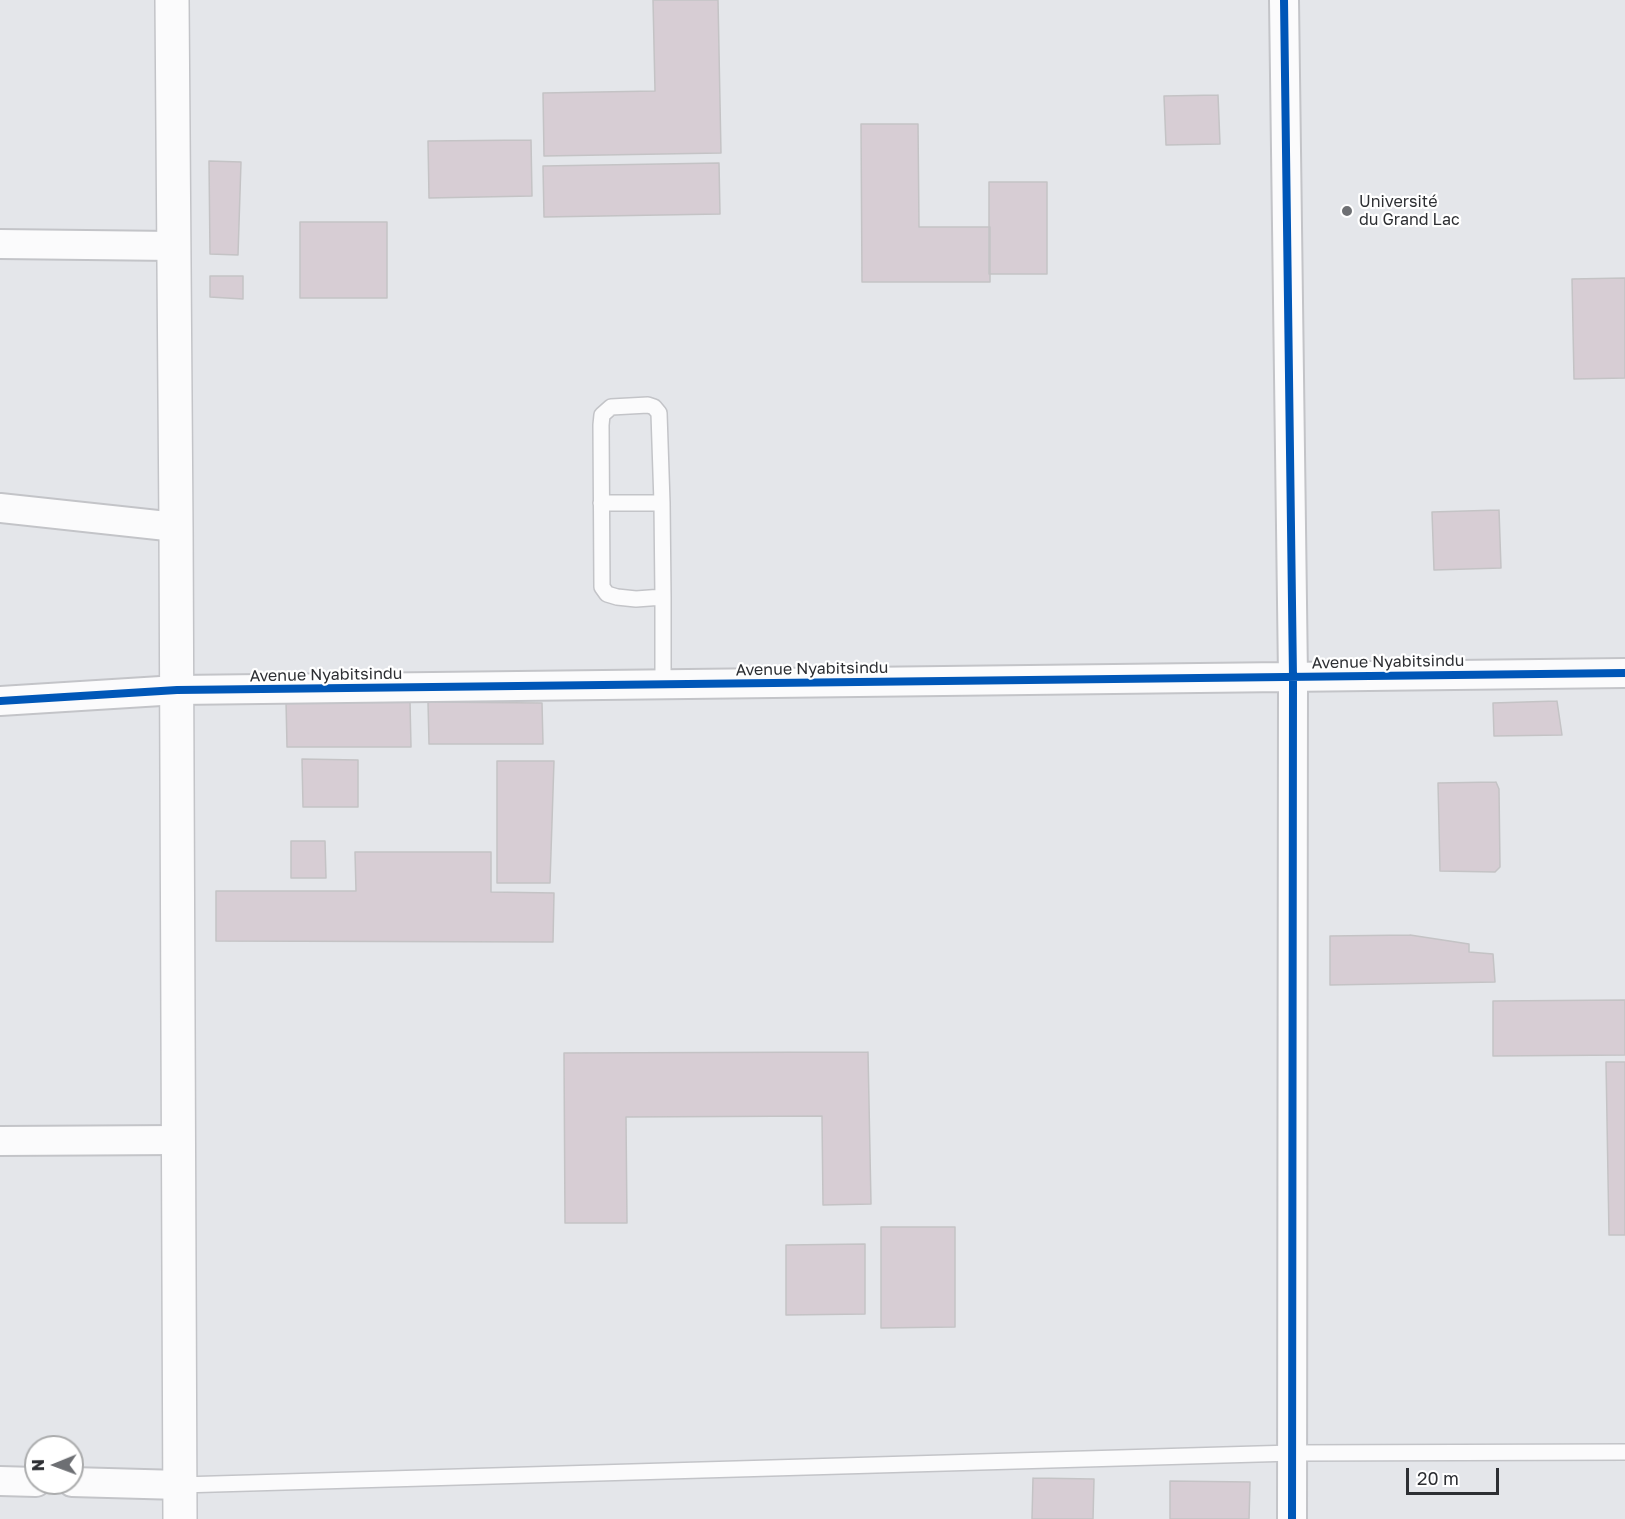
<!DOCTYPE html>
<meta charset="utf-8">
<style>
body{margin:0}
#map{position:relative;width:1625px;height:1519px;overflow:hidden;background:#e4e6ea;font-family:"Golos Text",sans-serif}
canvas{display:block}
.north{position:absolute;left:24px;top:1435px;width:60px;height:60px;box-sizing:border-box;background:#fff;border:2px solid #abacad;border-radius:50%;rotate:269deg;font-size:16px;font-weight:700;line-height:24px;text-align:center;color:#2d2f33}
.north::after{content:'';display:block;margin:auto;width:21px;height:27px;background:#6d6f73;clip-path:polygon(50% 0,100% 100%,50% 72%,0 100%)}
.scale{position:absolute;left:1406px;top:1468px;width:93px;height:27px;box-sizing:border-box;border:3px solid #2d2f33;border-top:0;padding-left:8px;font-size:18px;line-height:21px;white-space:nowrap;color:#2d2f33;-webkit-text-stroke:4px #fff;paint-order:stroke}
</style>
<div id="map">
<canvas width="1625" height="1519"></canvas>
<div class="north">N</div>
<div class="scale">20 m</div>
</div>
<script>
const ctx = document.querySelector('canvas').getContext('2d');
ctx.lineJoin = 'round';
function paint(path, color) { ctx.fillStyle = color; ctx.fill(path, 'evenodd'); }
const toPath = rows => new Path2D(rows.map(r => 'M' + r).join(''));
function strokePath(path, color, width, dash) { ctx.strokeStyle = color; ctx.lineWidth = width; ctx.lineCap = dash ? 'butt' : 'round'; ctx.setLineDash(dash || []); ctx.stroke(path); }
function label(font, color, halo, rows, align = 'center') {
  ctx.font = font + ' "Golos Text",sans-serif'; ctx.lineWidth = 4.5; ctx.setLineDash([]); ctx.textBaseline = 'middle'; ctx.strokeStyle = halo; ctx.fillStyle = color; for (const [text, x, y, turn = 0] of rows) {
    ctx.save(); ctx.translate(x, y); ctx.rotate((+turn || 0) * Math.PI / 180); ctx.textAlign = isNaN(turn) ? turn : align; if (halo) ctx.strokeText(text, 0, 0); ctx.fillText(text, 0, 0); ctx.restore();
  }
}
const building = toPath([
 [653,0,718,0,721,153,544,156,543,93,655,91,653,0],
 [1218,95,1220,144,1166,145,1164,96,1218,95],
 [861,124,918,124,919,227,990,227,990,282,862,282,861,124],
 [531,140,532,196,429,198,428,141,531,140],
 [209,161,241,162,238,255,210,254,209,161],
 [719,163,720,214,544,217,543,166,719,163],
 [989,182,1047,182,1047,274,989,274,989,182],
 [300,222,387,222,387,298,300,298,300,222],
 [210,276,243,276,243,299,210,297,210,276],
 [1625,278,1625,378,1574,379,1572,279,1625,278],
 [1499,510,1501,568,1434,570,1432,512,1499,510],
 [286,701,410,702,411,747,287,747,286,701],
 [1557,701,1562,735,1494,736,1493,703,1557,701],
 [428,702,542,703,543,744,429,744,428,702],
 [302,759,358,760,358,807,303,807,302,759],
 [497,761,554,761,550,883,497,883,497,761],
 [1496,782,1499,789,1500,867,1495,872,1440,871,1438,783,1496,782],
 [291,841,325,841,326,878,291,878,291,841],
 [355,852,491,852,491,892,554,893,553,942,216,941,216,891,356,891,355,852],
 [1410,935,1469,944,1469,952,1493,954,1495,982,1330,985,1330,936,1410,935],
 [1625,1000,1625,1055,1493,1056,1493,1001,1625,1000],
 [868,1052,871,1204,823,1205,822,1116,626,1117,627,1223,565,1223,564,1053,868,1052],
 [1606,1062,1625,1062,1625,1235,1609,1235,1606,1062],
 [881,1227,955,1227,955,1327,881,1328,881,1227],
 [865,1244,865,1314,786,1315,786,1245,865,1244],
 [1033,1478,1094,1479,1093,1519,1032,1519,1033,1478],
 [1170,1481,1250,1482,1249,1519,1170,1519,1170,1481]
]);
const service = toPath([
 [601,503,662,503],
 [663,684,663,597,662,503,659,413,654,407,648,405,611,407,602,415,601,425,602,587,607,594,617,597,636,599,663,597],
 [180,1485,1293,1453,1625,1452]
]);
const minor = toPath([
 [1284,0,1293,677,1292,1519],
 [0,244,173,246],
 [0,508,176,527],
 [0,701,177,690,1625,673],
 [0,1141,178,1140],
 [0,1481,36,1482],
 [72,1482,180,1485]
]);
const tertiary = toPath([
 [172,0,176,527,180,1519]
]);
const cycleway = toPath([
 [1284,0,1293,677,1292,1519],
 [0,701,177,690,1625,673]
]);
const markers = [
 [1347,211,6,"#6d6f73"]
];
const poiNames = [
 ["Université",1359,202],
 ["du Grand Lac",1359,220]
];
const streetNames = [
 ["Avenue Nyabitsindu",1388,662,-1],
 ["Avenue Nyabitsindu",812,669,-1],
 ["Avenue Nyabitsindu",326,675,-1]
];
paint(building, '#d7cdd4');
strokePath(building, '#c4c3c5', 1.5);
strokePath(service, '#c3c4c8', 18);
strokePath(minor, '#c3c4c8', 32);
strokePath(tertiary, '#c3c4c8', 36);
strokePath(service, '#fbfbfc', 15);
strokePath(minor, '#fbfbfc', 28);
strokePath(tertiary, '#fbfbfc', 33);
strokePath(cycleway, '#0057b8', 8);
for (const [x, y, r, color] of markers) { const dot = new Path2D(); dot.arc(x, y, r, 0, 2 * Math.PI); ctx.fillStyle = color; ctx.fill(dot); strokePath(dot, '#fff', 2); }
label('16px', '#2d2f33', '#fff', poiNames, 'left');
label('16px', '#2d2f33', '#fff', streetNames);
</script>
